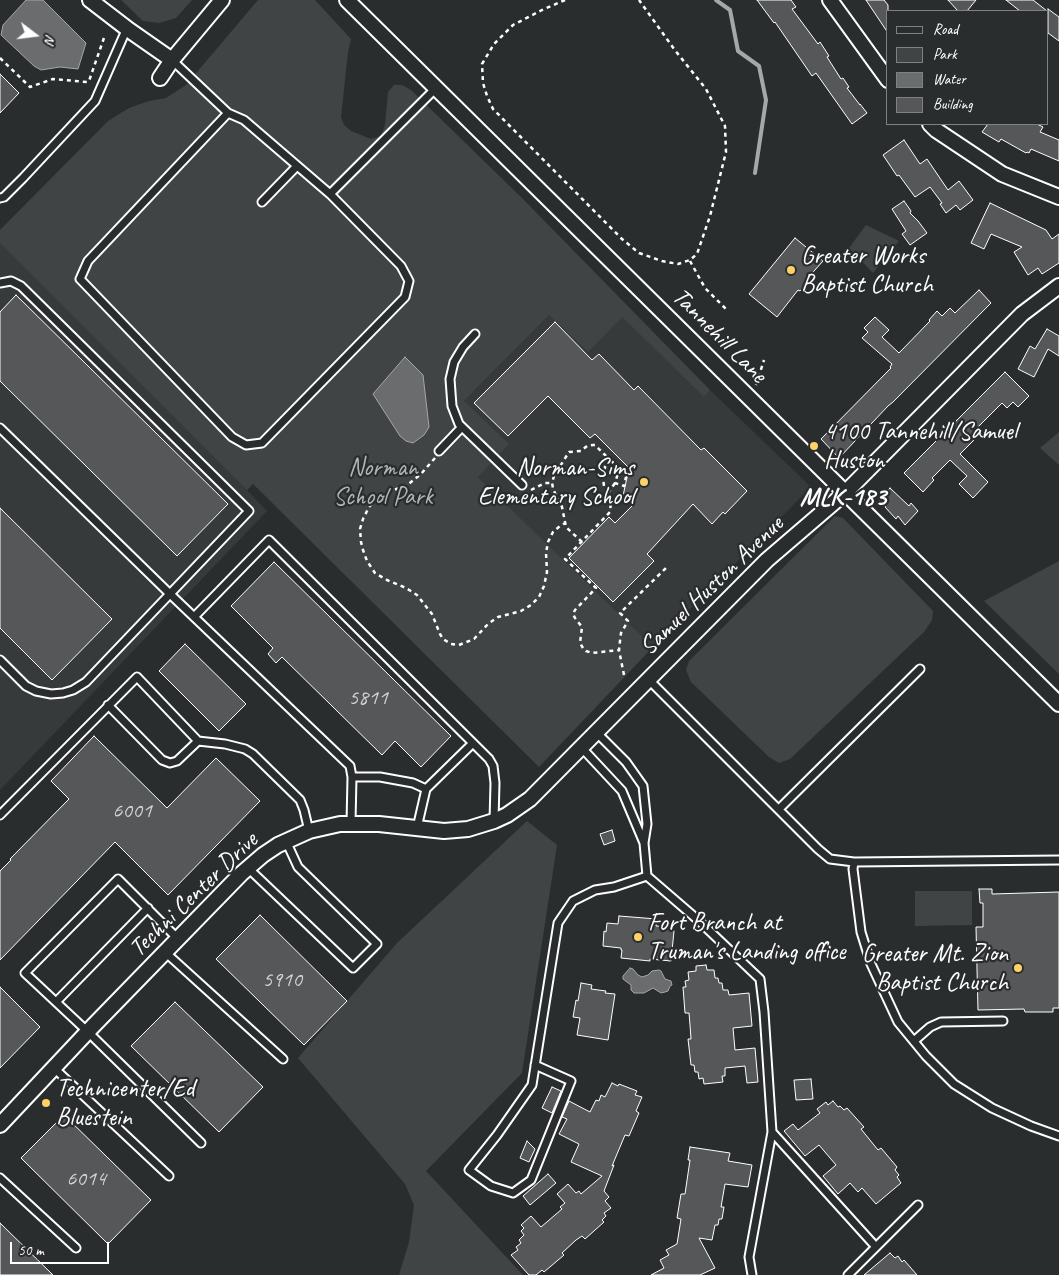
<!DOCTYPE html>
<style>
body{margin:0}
#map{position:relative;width:1059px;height:1275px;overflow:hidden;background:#2a2d2e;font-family:Caveat,sans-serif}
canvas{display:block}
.legend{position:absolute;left:886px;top:10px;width:162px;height:115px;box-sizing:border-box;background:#2a2d2e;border:1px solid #7f8182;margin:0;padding:6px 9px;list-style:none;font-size:15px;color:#fff}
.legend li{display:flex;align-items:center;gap:10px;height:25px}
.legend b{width:25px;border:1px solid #7f8182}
.north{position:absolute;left:10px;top:10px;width:50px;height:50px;-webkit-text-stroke:4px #2a2d2e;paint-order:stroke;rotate:105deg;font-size:14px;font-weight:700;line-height:20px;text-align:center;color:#fff}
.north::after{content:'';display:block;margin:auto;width:18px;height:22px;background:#fff;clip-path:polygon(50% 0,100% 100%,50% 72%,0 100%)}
.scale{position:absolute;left:10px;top:1242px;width:99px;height:22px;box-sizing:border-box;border:2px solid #fff;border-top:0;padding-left:6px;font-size:15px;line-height:18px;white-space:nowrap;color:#fff;-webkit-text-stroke:4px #2a2d2e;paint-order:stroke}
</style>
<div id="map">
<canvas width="1059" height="1275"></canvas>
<ul class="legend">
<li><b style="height:6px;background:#2a2d2e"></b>Road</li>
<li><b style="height:14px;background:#414445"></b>Park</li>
<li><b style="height:14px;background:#6a6c6d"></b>Water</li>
<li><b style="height:14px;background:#555758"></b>Building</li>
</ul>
<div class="north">N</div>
<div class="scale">50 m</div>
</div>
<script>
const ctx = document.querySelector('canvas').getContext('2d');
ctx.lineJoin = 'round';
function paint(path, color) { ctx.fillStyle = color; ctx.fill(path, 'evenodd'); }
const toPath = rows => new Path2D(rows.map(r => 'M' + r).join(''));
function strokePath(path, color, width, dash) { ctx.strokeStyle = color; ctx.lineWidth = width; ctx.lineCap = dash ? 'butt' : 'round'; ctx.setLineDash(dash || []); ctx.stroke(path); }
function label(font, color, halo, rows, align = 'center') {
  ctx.font = font + ' Caveat,sans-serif'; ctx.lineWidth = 4.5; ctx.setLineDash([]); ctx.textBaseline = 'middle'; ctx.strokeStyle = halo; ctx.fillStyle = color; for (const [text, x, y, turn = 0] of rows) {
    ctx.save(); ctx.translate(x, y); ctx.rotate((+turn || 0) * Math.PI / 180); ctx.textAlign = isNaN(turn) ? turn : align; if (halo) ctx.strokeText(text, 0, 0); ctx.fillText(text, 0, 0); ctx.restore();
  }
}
const built = toPath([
 [0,243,247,490,267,511,0,790],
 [549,315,622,317,703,396,710,390,811,487,653,647,478,477,464,401]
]);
const green = toPath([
 [121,0,192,0,176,18,159,23,143,21],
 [258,0,315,0,351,39,348,52,341,117,344,125,351,131,371,139,381,136,385,125,388,92,394,85,402,85,411,90,523,199,710,390,704,397,622,317,588,352,549,315,464,401,509,444,478,477,653,647,539,767,253,484,247,490,0,243,0,230,108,121,129,108,149,101,166,98,186,85],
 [866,225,899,241,873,273,849,248],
 [1059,432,1059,465,1040,448],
 [835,516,843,518,933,611,932,620,924,632,790,759,779,763,769,757,691,682,686,670,689,661],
 [1059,561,1059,674,984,601],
 [527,821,557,845,522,1073,426,1171,523,1275,399,1275,409,1242,414,1205,405,1184,298,1058,397,943],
 [915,891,972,891,972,925,915,926]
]);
const water = toPath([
 [26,0,43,0,86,43,78,69,60,67,41,70,34,66,1,35,3,25,26,0],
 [405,357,423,375,429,427,424,435,413,443,406,441,400,436,373,394,405,357],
 [630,968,633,969,638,975,642,977,648,975,652,971,659,970,661,971,665,979,671,981,672,985,670,986,668,991,665,992,661,993,653,988,644,993,634,993,631,990,631,985,623,979,623,976,630,968]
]);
const stream = toPath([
 [716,0,730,10,738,51,759,66,766,100,755,173]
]);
const building = toPath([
 [757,0,791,0,796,7,792,9,818,44,820,42,829,56,827,57,841,79,843,78,849,87,847,88,860,105,860,104,867,113,852,124,816,73,812,76,775,22,774,23,757,0],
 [866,0,884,0,888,5,888,33,866,0],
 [948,0,976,0,967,11,958,11,948,0],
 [1006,0,1033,0,1047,11,1020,11,1006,0],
 [1048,9,1059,17,1059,41,1048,33,1048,9],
 [0,74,19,93,0,113,0,74],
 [988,124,1037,124,1043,127,1040,132,1059,140,1059,161,1031,149,1029,153,1027,152,1026,153,1001,139,999,142,982,132,988,124],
 [904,140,920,164,927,159,948,190,959,181,973,200,960,210,956,205,946,213,940,204,942,203,930,187,915,197,899,175,897,176,883,155,904,140],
 [904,201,911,211,910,213,918,221,927,233,910,245,902,234,906,231,892,209,904,201],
 [990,203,1046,230,1052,239,1059,234,1059,263,1042,274,1038,268,1028,275,1014,252,1022,247,991,234,984,249,971,243,990,203],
 [795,238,823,261,806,280,808,282,800,291,798,290,777,317,749,294,795,238],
 [979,290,991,303,893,402,888,406,839,458,821,439,891,368,890,367,892,364,862,338,868,332,864,328,875,317,889,330,882,337,899,353,930,321,929,320,937,311,942,316,950,308,955,313,979,290],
 [16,295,228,504,177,556,0,381,0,312,16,295],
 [555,322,592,360,599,354,634,390,638,386,701,450,704,448,747,491,725,514,723,512,712,524,693,504,647,554,654,561,613,602,569,558,609,517,615,523,633,505,623,496,629,468,595,434,590,438,548,396,508,436,474,403,555,322],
 [1047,329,1059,336,1059,356,1048,349,1034,377,1018,369,1030,346,1035,349,1047,329],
 [1005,372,1029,396,1018,407,1013,402,1007,408,1002,403,972,433,977,437,960,454,988,482,973,498,959,484,967,476,950,460,932,478,934,480,923,492,904,473,1005,372],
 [890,488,909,506,911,503,918,511,905,525,898,516,896,519,885,507,886,506,879,500,890,488],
 [0,508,112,619,52,680,0,628,0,508],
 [274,562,451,736,421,767,395,741,382,755,282,657,276,663,268,654,273,648,231,606,274,562],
 [185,644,246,704,219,731,159,671,185,644],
 [94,736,167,808,216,758,260,801,168,895,115,842,0,960,0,871,11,860,10,859,69,799,51,781,94,736],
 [612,830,615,841,604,845,600,834,612,830],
 [979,889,992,889,992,894,1059,892,1059,1008,1053,1008,1053,1012,1025,1012,1024,1009,978,1010,976,927,983,927,983,903,980,903,979,889],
 [260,915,347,1001,304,1045,216,959,260,915],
 [619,916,657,919,656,926,671,927,674,931,671,961,650,959,650,961,621,958,622,950,621,950,621,948,603,946,604,931,606,932,607,923,618,924,619,916],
 [706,965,707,970,714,970,715,978,718,978,719,983,722,983,723,990,728,990,729,995,749,993,752,1026,733,1028,735,1050,755,1048,758,1082,747,1083,745,1066,725,1068,725,1076,722,1076,723,1082,704,1084,703,1078,699,1079,698,1072,695,1072,694,1065,691,1065,688,1039,691,1039,690,1025,689,1013,685,1013,683,987,686,987,685,981,689,980,688,972,696,971,696,966,706,965],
 [581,983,592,985,591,989,606,991,605,993,615,994,608,1040,577,1035,580,1018,573,1017,576,1000,578,1001,581,983],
 [0,987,40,1027,0,1068,0,987],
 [175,1002,263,1087,219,1132,131,1046,175,1002],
 [811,1079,813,1099,796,1100,794,1080,811,1079],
 [612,1083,618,1086,619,1084,637,1091,635,1095,642,1097,636,1111,639,1113,629,1136,625,1135,612,1166,614,1165,604,1191,609,1197,605,1201,611,1208,604,1213,606,1216,602,1220,604,1222,585,1239,582,1236,576,1240,562,1253,564,1255,544,1272,542,1270,536,1275,529,1275,511,1255,518,1250,516,1247,521,1243,519,1240,524,1235,521,1231,524,1228,521,1225,531,1216,541,1227,562,1209,560,1207,565,1203,557,1194,568,1184,576,1193,579,1191,581,1194,602,1176,571,1162,579,1144,559,1134,567,1119,562,1117,569,1101,590,1112,596,1100,599,1101,601,1095,605,1097,612,1083],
 [552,1087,561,1091,552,1113,542,1108,552,1087],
 [833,1101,838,1107,840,1106,844,1110,847,1108,864,1127,861,1129,878,1150,881,1148,897,1167,895,1170,899,1175,897,1177,901,1183,876,1204,862,1188,858,1192,850,1183,838,1194,823,1176,836,1165,819,1145,805,1156,784,1131,793,1124,798,1130,820,1113,817,1109,826,1102,828,1105,833,1101],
 [64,1115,151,1200,108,1244,21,1158,64,1115],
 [527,1141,535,1149,529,1162,520,1158,527,1141],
 [690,1147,730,1153,728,1161,752,1165,748,1187,725,1184,721,1207,724,1207,722,1219,719,1219,718,1225,715,1225,712,1240,699,1238,715,1268,700,1275,651,1275,664,1268,660,1260,669,1255,666,1250,677,1244,681,1219,677,1218,681,1194,685,1194,690,1160,688,1160,690,1147],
 [548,1174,556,1183,530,1205,523,1196,548,1174],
 [0,1223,53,1275,0,1275,0,1223],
 [890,1253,895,1258,898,1256,902,1262,904,1260,917,1275,864,1275,890,1253]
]);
const path = toPath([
 [565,0,542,10,513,25,494,44,482,64,483,83,487,96,493,109,622,239,639,253,662,261,678,264,690,260,697,254,710,216,726,152,725,126,706,89,674,49,639,0],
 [0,58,30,87,53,79,87,82,89,81,105,35],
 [690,261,705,288,728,311],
 [756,385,764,360],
 [435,458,421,474,406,486,387,492,377,498,369,507,363,519,360,529,361,542,363,550,367,561,375,573,387,580,406,588,417,595,432,614,440,634,443,639,451,644,459,645,474,639,488,624,498,617,521,611,531,605,539,597,544,586,547,572,546,553,548,542,553,532,560,526,565,523],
 [609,459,605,467,603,478,604,486,611,501,610,512,565,559,596,588,575,610,573,614,575,618,582,627,580,643,583,648,586,651,592,653,619,650],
 [531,490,545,483,552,483],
 [608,493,615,483],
 [582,542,566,527,562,507,560,502,556,496,553,488,552,483,554,476,569,452,581,451,587,446,593,445,595,445,609,459,619,470,626,477,624,486,615,483,619,470],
 [624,675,619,650,620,641,621,633,628,621,620,613,667,567]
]);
const lane = toPath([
 [172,60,228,113,244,120,330,194,401,266,409,281,405,297,262,443,246,445,232,437,80,279,88,261,228,113],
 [330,194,436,88],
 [0,198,4,197,23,178,95,101,127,28],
 [262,202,297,166],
 [0,283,11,281,21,286,249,511,86,682,73,690,63,693,51,694,36,691,26,686,0,660],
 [475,334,463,347,454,362,450,379,452,406,459,424,522,485],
 [0,428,170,594,350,766,352,777,351,823],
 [439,451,462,427],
 [194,617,269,540,489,759,493,766,495,783,494,821],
 [648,679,818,849,830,859,854,862],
 [108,705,162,760,170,763,177,761,198,741],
 [596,732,626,762,643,786,647,824,644,843,647,876],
 [581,747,622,791,644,843],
 [352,777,380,777,413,783,426,789],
 [779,809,920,669],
 [0,815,137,677,198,741,225,744,245,749,253,754,300,800,304,810,309,831],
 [417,828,426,789,473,743],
 [1059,860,854,862,853,869,861,932,871,964,898,1022,926,1056,954,1084,992,1108,1031,1126,1059,1136],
 [248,868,353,968,377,944,298,867,286,841],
 [178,939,118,879,25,973,88,1032,201,1143],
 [165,952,283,1059],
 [56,1002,148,908],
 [914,1041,930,1027,941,1022,1003,1021],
 [535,1065,571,1081,531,1180,513,1193,491,1186,469,1170,497,1135,532,1085,558,923,573,901,595,890,614,887,647,876,698,920,760,979,764,1012,772,1132,749,1257,752,1275],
 [54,1068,169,1176],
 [772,1132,876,1247],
 [0,1178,76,1248],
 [848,1275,918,1205]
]);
const street = toPath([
 [90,0,129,30,172,60],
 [347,0,1059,704],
 [830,0,888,80],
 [160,78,172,60,222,0],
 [930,124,936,130,1002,174,1059,197],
 [0,1125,94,1025,241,874,263,855,278,845,309,831,340,824,379,824,444,831,468,829,494,821,507,815,530,799,767,560,845,493,1022,314,1059,286]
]);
const markers = [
 [791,270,5,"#ffd166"],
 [814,446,5,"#ffd166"],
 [644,482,5,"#ffd166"],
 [638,937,5,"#ffd166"],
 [1018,968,5,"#ffd166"],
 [46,1103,5,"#ffd166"]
];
const numberNames = [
 ["5811",368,698],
 ["6001",132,811],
 ["5910",282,980],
 ["6014",86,1179]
];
const poiNames = [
 ["Greater Works",801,256],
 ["Baptist Church",801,285],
 ["4100 Tannehill/Samuel",824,432],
 ["Huston",824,461],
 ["Norman-Sims",634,468,"right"],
 ["Elementary School",634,497,"right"],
 ["Fort Branch at",648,923],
 ["Truman's Landing office",648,952],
 ["Greater Mt. Zion",1008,954,"right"],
 ["Baptist Church",1008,983,"right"],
 ["Technicenter/Ed",56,1089],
 ["Bluestein",56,1118]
];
const streetNames = [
 ["Tannehill Lane",719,336,45],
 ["Samuel Huston Avenue",712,586,-44],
 ["Techni Center Drive",194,895,-44]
];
const parkNames = [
 ["Norman",383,468],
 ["School Park",383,497]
];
const neighbourhoodNames = [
 ["MLK-183",843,498]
];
paint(built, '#373a3b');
paint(green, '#414445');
paint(water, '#6a6c6d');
strokePath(water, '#a6a7a7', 1);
strokePath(stream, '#a6a7a7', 4);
paint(building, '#555758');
strokePath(building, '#fff', 1);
strokePath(lane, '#fff', 11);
strokePath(street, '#fff', 18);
strokePath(path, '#fff', 2.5, [4, 4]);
strokePath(lane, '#2a2d2e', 7);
strokePath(street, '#2a2d2e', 14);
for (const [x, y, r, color] of markers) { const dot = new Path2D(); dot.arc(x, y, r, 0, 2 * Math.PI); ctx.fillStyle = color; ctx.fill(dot); strokePath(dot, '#2a2d2e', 2); }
label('22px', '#d4d5d5', null, numberNames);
label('25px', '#fff', '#2a2d2e', poiNames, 'left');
label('25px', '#fff', '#2a2d2e', streetNames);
label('25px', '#b3b4b5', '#2a2d2e', parkNames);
label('bold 26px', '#fff', '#2a2d2e', neighbourhoodNames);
</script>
